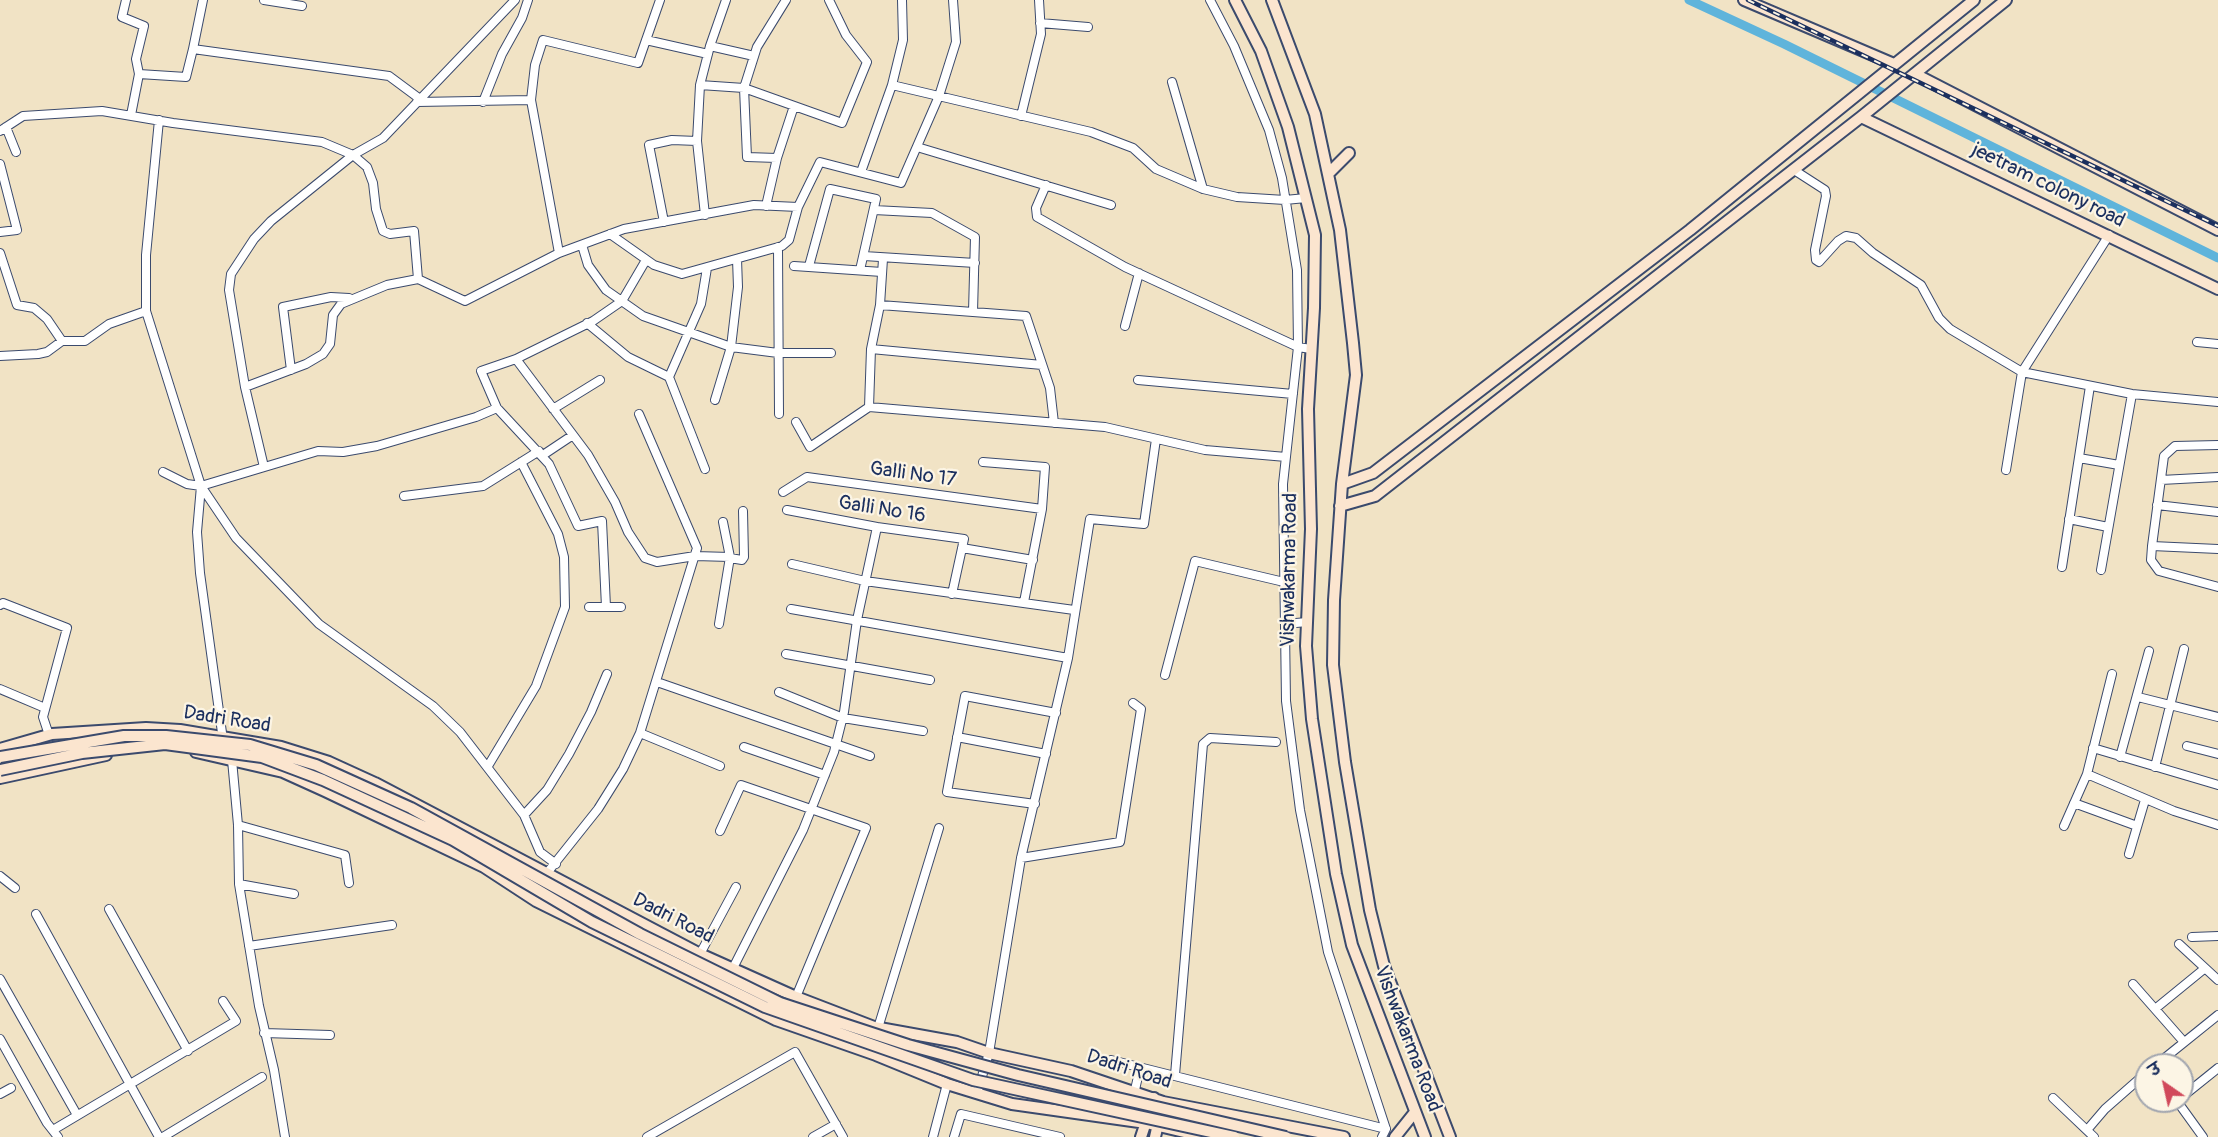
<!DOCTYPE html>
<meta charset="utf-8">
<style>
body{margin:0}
#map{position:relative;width:2218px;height:1137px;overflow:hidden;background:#f1e3c5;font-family:Pangolin,"Playpen Sans Deva",sans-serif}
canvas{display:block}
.north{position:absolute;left:2134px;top:1053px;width:60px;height:60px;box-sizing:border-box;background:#fcf5e5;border:2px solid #a2a6af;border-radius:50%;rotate:326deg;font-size:16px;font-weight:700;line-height:24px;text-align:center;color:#1b2f5e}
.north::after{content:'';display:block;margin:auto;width:21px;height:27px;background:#d1495b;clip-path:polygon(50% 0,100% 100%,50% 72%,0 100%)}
</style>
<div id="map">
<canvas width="2218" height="1137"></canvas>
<div class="north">उ</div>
</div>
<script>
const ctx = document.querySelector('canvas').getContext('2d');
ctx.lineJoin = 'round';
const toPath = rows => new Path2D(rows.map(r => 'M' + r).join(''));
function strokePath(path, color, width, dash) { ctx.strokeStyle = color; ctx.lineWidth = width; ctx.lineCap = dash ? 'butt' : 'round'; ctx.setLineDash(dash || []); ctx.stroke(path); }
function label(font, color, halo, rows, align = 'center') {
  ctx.font = font + ' Pangolin,sans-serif'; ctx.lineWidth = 4.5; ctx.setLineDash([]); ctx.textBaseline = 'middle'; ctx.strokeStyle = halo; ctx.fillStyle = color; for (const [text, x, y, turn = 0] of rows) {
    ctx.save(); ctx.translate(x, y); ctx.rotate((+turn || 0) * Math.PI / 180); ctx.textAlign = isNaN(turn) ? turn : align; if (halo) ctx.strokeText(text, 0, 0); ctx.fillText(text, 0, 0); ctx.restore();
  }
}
const canal = toPath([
 [1689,0,1784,44,2218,258]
]);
const street = toPath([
 [126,0,122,17,144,26,136,59,139,74],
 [264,0,302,6],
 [1210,0,1234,46,1269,130,1282,178,1297,270,1298,347,1283,484,1286,701,1300,810,1328,952,1386,1129,1382,1137],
 [1040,23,1088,27],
 [646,40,708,54],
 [710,46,726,0],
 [193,49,203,0],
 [1172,82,1203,189],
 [700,85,710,46,754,56],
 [892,85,1091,132,1133,148,1156,169,1203,189,1237,197,1285,200,1306,198],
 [531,100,535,65,543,40,638,63,660,0],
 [417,102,531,100,559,253],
 [483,102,502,54,522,18,528,0],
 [131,115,139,74,186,77,193,49,389,76,420,99],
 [1021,116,1041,34,1039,0],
 [159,120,146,255,146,311,201,486,197,532,200,573,223,740],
 [6,127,16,152],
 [0,131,23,116,102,111,173,123,322,142,353,155,367,167,373,183,376,209,383,231,390,234,414,231,418,279],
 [697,141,700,85,744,88,842,123,867,62,846,35,829,0],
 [917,147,1111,205],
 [777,158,747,157,744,88,757,47,786,0],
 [0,164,17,230,0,232],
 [1794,170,1825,190,1826,196,1815,250,1816,260,1819,262,1838,241,1846,236,1856,238,1873,253,1921,285,1939,318,1950,329,2022,372,2132,394,2218,402],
 [861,172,892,85,903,40,902,0],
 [1046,185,1036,208,1037,217,1125,267,1298,347,1311,349],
 [766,206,777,158,794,106],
 [874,210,932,213,975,237,973,312],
 [664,222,649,145,672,140,697,141,705,215],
 [610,234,654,265,682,274,782,246,789,240,798,207],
 [582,245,588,265,606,290,643,316,731,347,778,353,831,353],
 [778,247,779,414],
 [0,253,17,305,34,308,47,319,62,341],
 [864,256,975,263],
 [794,266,882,272],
 [809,266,830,189,876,199,860,270],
 [880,305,1026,316,1050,388,1054,423],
 [587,323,628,357,669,377],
 [1125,326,1139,273],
 [2197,342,2218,344],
 [871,349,1042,365],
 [0,356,38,354,47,352,62,341,85,341,109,324,146,311],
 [516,359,588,455,615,502,628,532,645,558,657,562,695,556,730,557],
 [291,370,283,307,331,297,349,298],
 [1138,380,1293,394],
 [245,387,306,364,323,354,330,344,333,315,341,304,387,285,418,279,465,301,559,253,624,229,754,205,798,207,820,162,901,183,939,96,956,42,953,0],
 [715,400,731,347,738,287,737,259],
 [869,407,871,349,880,305,883,259],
 [497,408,481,371,516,359,593,321,622,301,646,260],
 [553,409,600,380],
 [796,422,810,447,869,407,1105,427,1205,450,1286,457],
 [2218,445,2175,446,2164,456,2152,546,2218,549],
 [543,455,573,435],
 [2079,458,2119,465],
 [983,462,1045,467,1042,509,1024,602],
 [264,467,245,387,229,290,231,274,254,239,271,221,353,155,383,138,515,0],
 [705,469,669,377,701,304,707,268],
 [2006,470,2022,372,2109,235],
 [163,472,187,484,201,486,318,451,343,452,377,446,476,417,497,408,549,464,578,526,602,521,606,607],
 [2161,480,2218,477],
 [201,486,236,538,319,624,433,706,460,732,524,815,540,852,556,864],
 [783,492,807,477,1042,509],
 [404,496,483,486,539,451],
 [2157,505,2218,512],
 [787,510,877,527,964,539,952,594],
 [2069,519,2108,527],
 [2152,546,2151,560,2159,571,2218,587],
 [962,548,1033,560],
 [730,558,742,560,744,557,743,511],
 [792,564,865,581,1074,610],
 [2062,567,2090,386],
 [2101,570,2132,394],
 [0,605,3,603,67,628,43,717,48,732,52,734],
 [589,607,621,607],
 [791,609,1068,658],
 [719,624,730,557,723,522],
 [1285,624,1307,622],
 [786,654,930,680],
 [2112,674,2087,774,2174,811,2218,825],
 [1165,675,1195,561,1284,582],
 [657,682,870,756],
 [0,689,45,708],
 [779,692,843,718,923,731],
 [2138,697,2218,717],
 [640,733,720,766],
 [957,737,1046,754],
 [2187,746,2218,754],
 [744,747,825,775],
 [2093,748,2218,785],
 [2120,757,2149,651],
 [232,760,238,825,239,884,259,1006,274,1070,285,1137],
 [488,766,536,686,565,607,564,557,558,534,521,462],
 [2155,767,2184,649],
 [2074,803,2137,826],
 [1035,804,947,792,965,696,1056,713],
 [524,815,547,790,569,754,591,712,607,674],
 [238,825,345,855,349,883],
 [2064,826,2087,774],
 [720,831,741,785,866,828,796,997],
 [2129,854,2145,800],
 [1021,858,1120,842,1141,709,1133,703],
 [547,873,598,809,623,769,640,733,697,548,639,414],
 [0,876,15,888],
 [239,884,294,894],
 [109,909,188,1051],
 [36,914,159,1137],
 [2192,937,2218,936],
 [2179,944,2218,980],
 [249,946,392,925],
 [700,954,736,887],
 [731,972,803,830,834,752,844,712,857,620,877,527],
 [0,979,77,1115],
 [2133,984,2155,1009,2204,969],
 [2155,1009,2184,1042],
 [878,1028,939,828],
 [264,1033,330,1035],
 [0,1039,47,1123,58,1137],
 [1111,1060,1386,1129],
 [2156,1065,2218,1015],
 [1175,1075,1203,744,1210,738,1276,742],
 [977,1093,989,1053,1021,858,1068,658,1090,519,1144,524,1156,439],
 [0,1094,11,1088],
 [1134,1094,1140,1068],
 [2182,1097,2218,1068],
 [2053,1098,2094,1137],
 [2177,1101,2203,1137],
 [53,1130,236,1021,223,1001],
 [2087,1130,2105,1109,2146,1073],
 [163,1137,262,1077],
 [647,1137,795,1052,843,1137],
 [813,1137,836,1124],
 [933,1137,947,1084],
 [954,1137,961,1114,1060,1137]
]);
const secondary = toPath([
 [1235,0,1261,51,1288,127,1315,235,1314,308,1308,409,1311,529,1306,646,1312,719,1336,874,1352,945,1425,1137],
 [1272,0,1315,114,1340,230,1353,343,1356,375,1342,484,1334,600,1333,665,1345,762,1370,910,1384,966,1450,1137],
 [1744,0,1894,64],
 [1915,74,2218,230],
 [1861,117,2218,289],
 [1328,174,1349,153],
 [1342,484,1373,473,1690,230,1974,0],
 [1340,506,1375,496,1861,117,2006,0],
 [0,749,52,734,146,728,180,730,281,747,329,762,375,783,700,954,796,997,874,1027,957,1042,989,1053,1071,1071,1163,1102,1344,1137],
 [196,752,283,772,325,791,484,867,536,901,776,1020,876,1055,947,1084,1012,1104,1146,1123,1206,1137],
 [0,778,106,755],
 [1141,1137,1154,1098],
 [1155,1137,1163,1102],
 [1395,1137,1415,1112]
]);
const rail = toPath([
 [1748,0,2218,226]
]);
const secondaryBridge = toPath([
 [0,757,124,736,166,736,250,745,316,765,411,808,640,934,780,1003,908,1045,1018,1075,1286,1137],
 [0,770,82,753,165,744,262,757,323,780,453,840,592,922,765,1007,973,1080,1234,1137]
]);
const streetNames = [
 ["jeetram colony road",2048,186,26],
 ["Galli No 17",913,475,8],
 ["Galli No 16",882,510,9],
 ["Vishwakarma Road",1290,570,-89],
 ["Dadri Road",227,720,9],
 ["Dadri Road",673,919,27],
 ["Vishwakarma Road",1407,1039,69],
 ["Dadri Road",1129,1070,18]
];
strokePath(canal, '#5fb4db', 9);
strokePath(street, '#3b4a6d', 10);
strokePath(secondary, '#3b4a6d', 14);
strokePath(street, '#fff', 8);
strokePath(secondary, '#fbe5cf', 10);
strokePath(rail, '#1b2f5e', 4.5);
strokePath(rail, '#fcf5e5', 2, [7]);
strokePath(secondaryBridge, '#3b4a6d', 14, []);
strokePath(secondaryBridge, '#fbe5cf', 10);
label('20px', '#1b2f5e', '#fcf5e5', streetNames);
</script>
